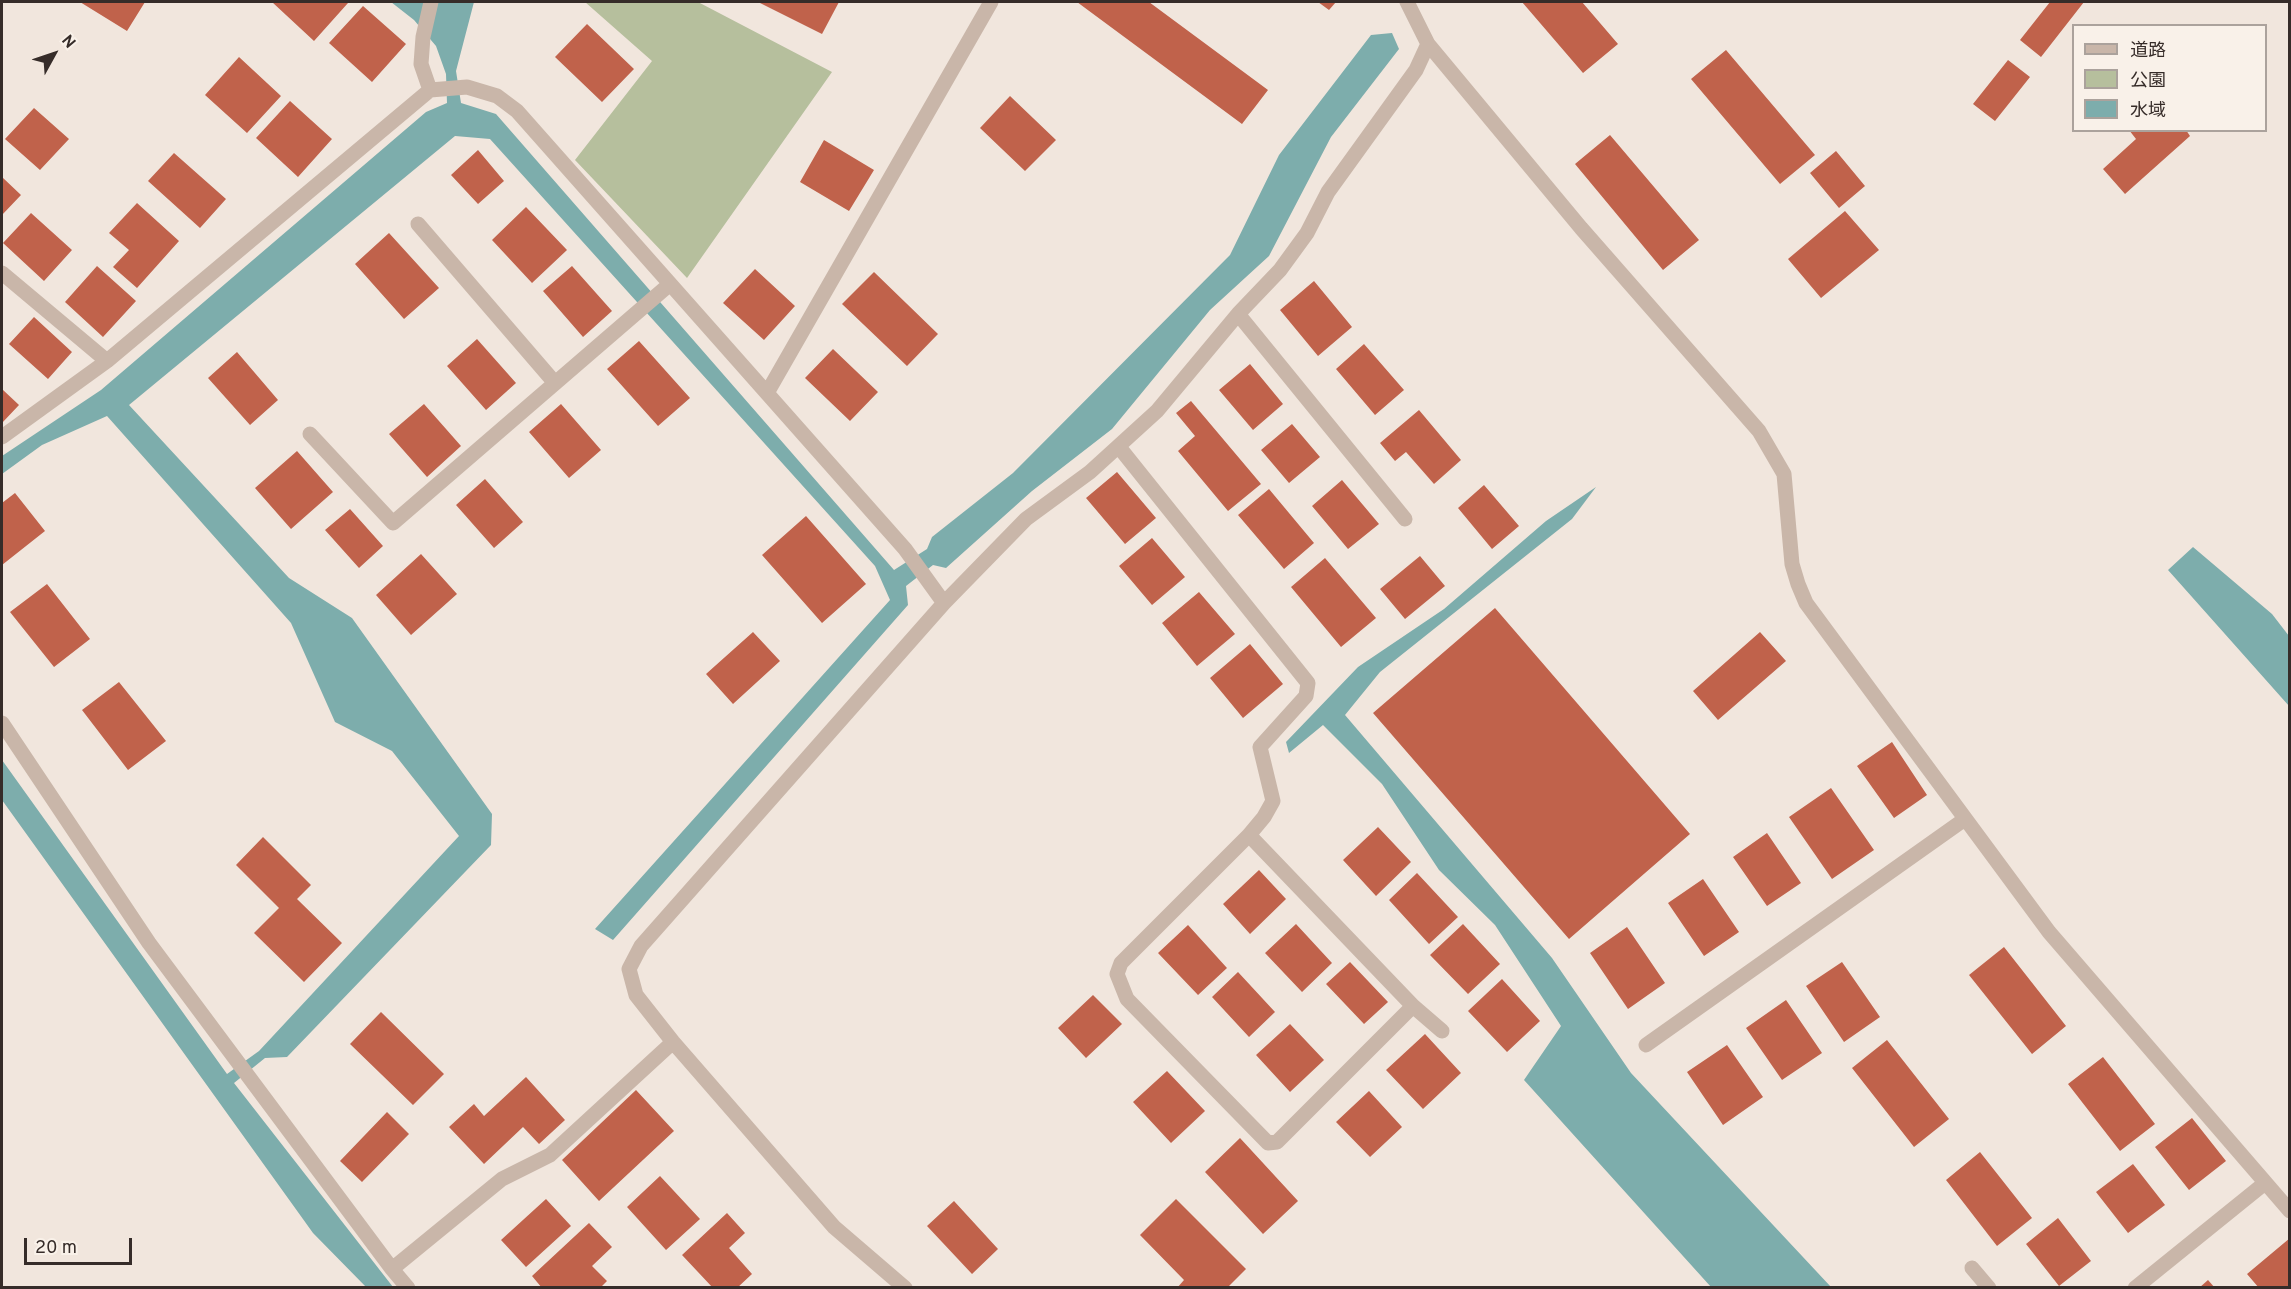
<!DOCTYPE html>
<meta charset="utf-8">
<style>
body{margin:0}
#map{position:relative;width:2291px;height:1289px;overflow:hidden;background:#f1e6dd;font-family:Overpass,"Noto Sans JP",sans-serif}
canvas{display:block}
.frame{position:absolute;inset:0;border:3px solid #362c29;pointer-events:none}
.legend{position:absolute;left:2072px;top:24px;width:195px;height:108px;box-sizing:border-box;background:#f9f1e9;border:2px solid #aba29c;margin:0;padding:8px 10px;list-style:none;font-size:18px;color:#362c29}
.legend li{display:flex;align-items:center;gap:12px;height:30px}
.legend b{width:30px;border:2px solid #aba29c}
.north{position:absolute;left:24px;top:24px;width:60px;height:60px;-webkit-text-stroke:4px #f9f1e9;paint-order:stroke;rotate:50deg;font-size:16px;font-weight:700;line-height:24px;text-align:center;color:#362c29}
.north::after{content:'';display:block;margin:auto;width:21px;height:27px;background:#362c29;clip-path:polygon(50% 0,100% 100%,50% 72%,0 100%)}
.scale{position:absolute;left:24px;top:1238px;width:108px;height:27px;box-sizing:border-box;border:3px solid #362c29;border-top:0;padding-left:8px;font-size:18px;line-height:21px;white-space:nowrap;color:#362c29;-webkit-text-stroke:4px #f9f1e9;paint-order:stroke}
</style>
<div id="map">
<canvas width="2291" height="1289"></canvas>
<div class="frame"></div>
<ul class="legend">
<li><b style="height:8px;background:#c9b6a9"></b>道路</li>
<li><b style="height:16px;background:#b6bf9d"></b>公園</li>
<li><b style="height:16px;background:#7dadac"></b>水域</li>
</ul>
<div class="north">N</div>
<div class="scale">20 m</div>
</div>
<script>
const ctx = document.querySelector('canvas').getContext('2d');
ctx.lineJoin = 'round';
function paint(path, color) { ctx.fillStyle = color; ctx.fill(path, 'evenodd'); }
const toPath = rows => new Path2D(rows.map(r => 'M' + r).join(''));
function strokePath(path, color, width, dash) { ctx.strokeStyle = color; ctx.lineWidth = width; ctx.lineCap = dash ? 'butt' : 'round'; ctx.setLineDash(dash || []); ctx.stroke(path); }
const green = toPath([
 [585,2,698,2,832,72,687,278,575,160,652,61]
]);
const water = toPath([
 [391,2,474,2,456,71,461,103,496,114,894,570,927,549,932,537,1013,473,1230,255,1279,155,1371,35,1392,33,1399,49,1331,137,1269,256,1210,310,1112,429,1032,491,946,568,933,565,906,586,908,605,613,940,595,929,890,600,875,566,490,139,455,136,129,405,289,578,352,618,492,814,491,845,287,1057,265,1058,234,1083,393,1287,366,1287,313,1233,2,800,2,760,227,1074,259,1051,459,836,392,751,335,722,291,623,107,416,42,445,2,474,2,456,101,390,426,112,447,103,446,74,436,46,414,20],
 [1596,487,1572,519,1380,672,1345,715,1552,958,1631,1073,1831,1287,1711,1287,1524,1080,1561,1026,1495,925,1439,870,1382,784,1323,725,1289,753,1286,742,1358,667,1444,609,1546,521],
 [2193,547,2272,614,2289,636,2289,706,2168,570]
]);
const building = toPath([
 [80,2,145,2,127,31],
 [272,2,347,2,348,3,314,41],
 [758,2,839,2,822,34],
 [1077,2,1149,2,1268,90,1242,124],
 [1318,2,1336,2,1329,10],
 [1522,2,1582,2,1618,44,1583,73],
 [2050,2,2084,2,2041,57,2020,40],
 [363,6,406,44,372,82,329,43],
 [587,24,634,69,602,102,555,57],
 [1726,50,1815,155,1780,184,1691,79],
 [239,57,281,96,247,133,205,95],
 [2008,60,2030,77,1995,121,1973,104],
 [1010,96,1056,140,1025,171,980,128],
 [290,101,332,139,298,177,256,138],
 [34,108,69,139,40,170,5,139],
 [2129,130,2186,130,2190,136,2125,194,2103,169,2136,139],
 [1610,135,1699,240,1663,270,1575,164],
 [824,140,874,170,849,211,800,182],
 [478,150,504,181,478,204,451,175],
 [1836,151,1865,186,1839,208,1810,173],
 [174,153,226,199,200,228,148,181],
 [2,177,21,195,2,215],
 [137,203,179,241,137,288,113,267,129,250,109,233],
 [526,207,567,250,532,283,492,240],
 [1845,211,1879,250,1821,298,1788,259],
 [31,213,72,250,44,281,3,243],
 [389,233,439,288,404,319,355,264],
 [97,266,136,301,103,337,65,302],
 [572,266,612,311,583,337,543,291],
 [755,269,795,306,764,340,723,303],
 [874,272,938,334,907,366,842,304],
 [1314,281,1352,327,1318,356,1280,310],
 [34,317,72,352,48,379,9,344],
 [477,339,516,383,486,410,447,366],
 [639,341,690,398,658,426,607,369],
 [1364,344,1404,390,1375,415,1336,369],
 [833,349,878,392,850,421,805,378],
 [237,352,278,400,250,425,208,378],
 [1250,364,1283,404,1253,430,1219,390],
 [2,389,19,405,2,423],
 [1191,401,1261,484,1228,511,1178,451,1195,436,1176,413],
 [424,404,461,446,427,477,389,434],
 [561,404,601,450,569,478,529,432],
 [1419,410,1461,460,1434,484,1406,452,1395,461,1380,443],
 [1292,424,1320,457,1289,483,1261,450],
 [297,451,333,492,291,529,255,488],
 [1117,472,1156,518,1125,544,1086,498],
 [485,479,523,522,494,548,456,505],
 [1342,480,1379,524,1348,549,1312,506],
 [1484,485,1519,526,1492,549,1458,508],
 [1269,489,1314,543,1284,569,1238,515],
 [15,493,45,531,2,565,2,503],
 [350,509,383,546,359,568,325,530],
 [806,516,866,584,822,623,762,555],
 [1152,538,1185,577,1152,605,1119,566],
 [421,554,457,594,411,635,376,595],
 [1420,556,1445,586,1405,619,1380,589],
 [1325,558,1376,618,1341,647,1291,587],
 [47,584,90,639,54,667,10,612],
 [1199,592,1235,634,1197,666,1162,623],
 [1495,608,1690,834,1569,939,1373,713],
 [753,632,780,661,733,704,706,674],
 [1760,632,1786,661,1718,720,1693,691],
 [1250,644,1283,684,1243,718,1210,678],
 [119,682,166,741,128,770,82,710],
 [1892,742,1927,795,1894,818,1857,766],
 [1831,788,1874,850,1832,879,1789,817],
 [1378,827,1411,862,1376,896,1343,860],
 [1767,833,1801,883,1767,906,1733,857],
 [263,837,311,885,297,899,342,943,304,982,254,933,279,908,236,865],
 [1259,870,1286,899,1250,934,1223,904],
 [1417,873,1458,917,1429,944,1389,900],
 [1703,879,1739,932,1704,956,1668,903],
 [1296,924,1332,963,1302,992,1265,953],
 [1463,924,1500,964,1468,994,1430,955],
 [1188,925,1227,968,1198,995,1158,953],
 [1627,927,1665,983,1628,1009,1590,953],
 [2004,947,2066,1026,2032,1054,1969,975],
 [1350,962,1388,1002,1364,1024,1326,984],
 [1842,962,1880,1017,1844,1042,1806,986],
 [1238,972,1275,1012,1249,1037,1212,997],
 [1502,979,1540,1021,1507,1052,1468,1011],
 [1093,995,1122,1024,1086,1058,1058,1028],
 [1786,1000,1822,1053,1782,1080,1746,1028],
 [381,1012,444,1074,413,1105,350,1044],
 [1290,1024,1324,1060,1290,1092,1256,1055],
 [1425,1034,1461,1073,1423,1109,1386,1070],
 [1887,1040,1949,1119,1914,1147,1852,1068],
 [1727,1045,1763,1097,1723,1125,1687,1072],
 [2103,1057,2155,1124,2120,1151,2068,1084],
 [1167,1071,1205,1111,1171,1143,1133,1102],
 [526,1077,565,1120,539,1144,523,1127,484,1164,449,1127,474,1104,484,1116],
 [636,1090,674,1131,599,1201,562,1160],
 [1369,1091,1402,1127,1370,1157,1336,1122],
 [387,1112,409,1134,362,1182,340,1161],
 [2192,1118,2226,1161,2189,1190,2155,1147],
 [1240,1138,1298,1201,1263,1234,1205,1172],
 [1980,1152,2032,1218,1997,1246,1946,1180],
 [2133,1164,2165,1205,2128,1233,2096,1192],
 [660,1176,700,1219,666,1250,627,1207],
 [546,1199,571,1226,526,1267,501,1240],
 [1176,1199,1246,1269,1227,1288,1177,1288,1184,1280,1140,1235],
 [954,1201,998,1249,972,1274,927,1226],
 [727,1213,745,1233,729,1248,752,1274,737,1288,713,1288,682,1255],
 [2058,1218,2091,1261,2059,1286,2026,1244],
 [589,1223,612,1247,592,1266,607,1281,600,1288,542,1288,532,1276],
 [2290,1238,2290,1288,2259,1288,2247,1274],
 [2208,1280,2215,1288,2199,1288]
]);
const street = toPath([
 [1407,2,1428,44,1581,228,1759,431,1784,474,1792,564,1798,584,1806,603,2049,932,2290,1211],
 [430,90,421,64,423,37,431,2],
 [418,224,555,383],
 [2,273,107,361],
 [1238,314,1405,519],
 [767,393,991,2],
 [310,434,393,523,670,284],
 [2,437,107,361,430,90,467,87,497,96,517,111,905,549,944,603],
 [1119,447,1308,683,1306,696,1260,747,1273,801,1264,817,1249,835,1121,963,1117,974,1127,999,1268,1143,1277,1142,1413,1006],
 [2,723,149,943,392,1269,502,1179,550,1155,673,1042],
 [1249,835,1413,1006,1442,1031],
 [1646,1045,1965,819],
 [1972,1268,1989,1288],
 [392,1269,408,1288],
 [905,1288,834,1227,673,1042,636,995,629,969,641,946,944,603,1026,519,1090,472,1157,411,1238,314,1280,270,1307,233,1328,192,1416,70,1428,44],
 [2135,1288,2265,1183]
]);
paint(green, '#b6bf9d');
paint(water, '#7dadac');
paint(building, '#c0624b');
strokePath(street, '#c9b6a9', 15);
</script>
